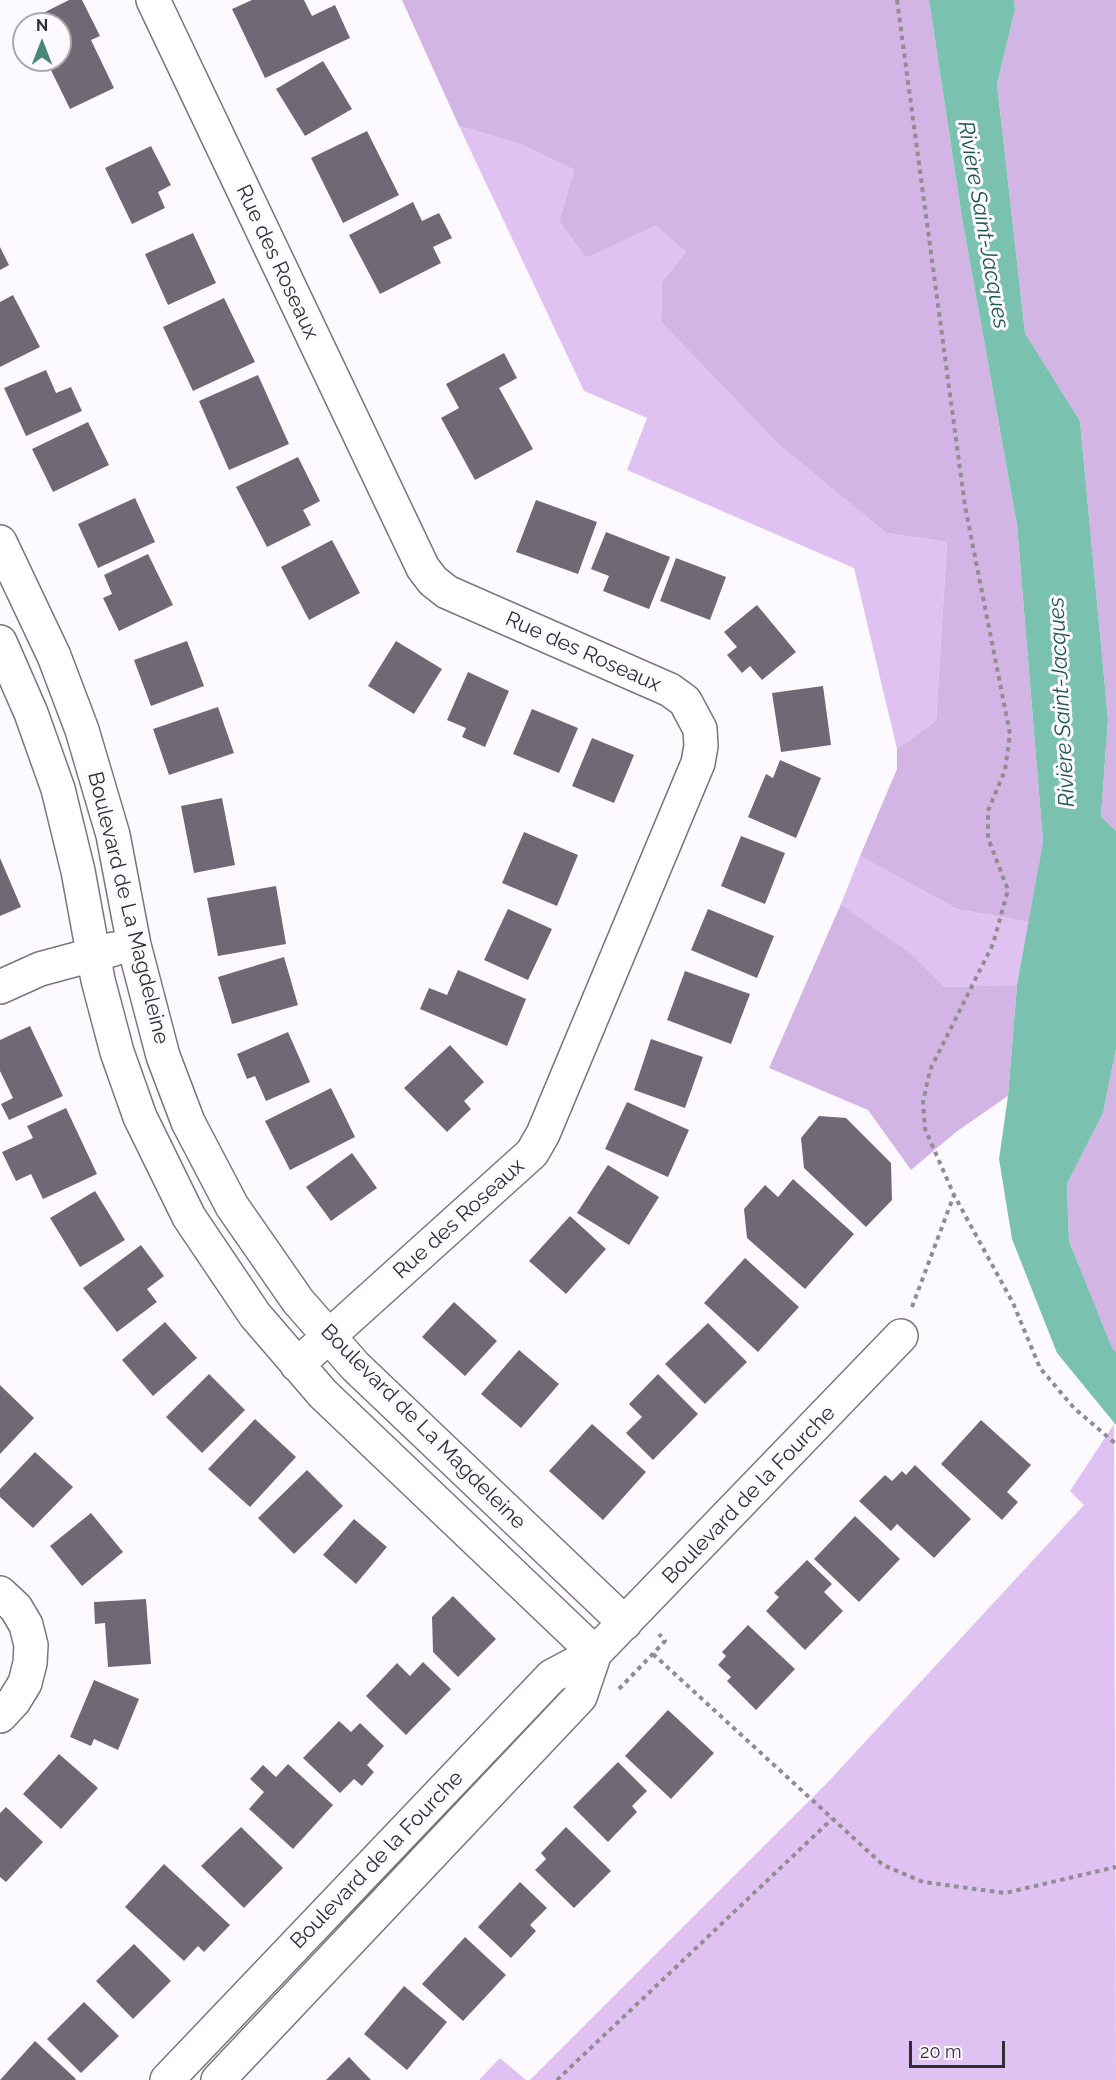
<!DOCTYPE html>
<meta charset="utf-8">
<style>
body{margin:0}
#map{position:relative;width:1116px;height:2080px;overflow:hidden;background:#fdfaff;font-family:Raleway,sans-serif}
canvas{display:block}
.north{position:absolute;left:12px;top:12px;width:60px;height:60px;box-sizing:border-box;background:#fdfaff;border:2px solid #aba8ad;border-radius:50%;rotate:0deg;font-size:16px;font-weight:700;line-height:24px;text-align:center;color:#312e33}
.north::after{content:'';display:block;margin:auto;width:21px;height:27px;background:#468879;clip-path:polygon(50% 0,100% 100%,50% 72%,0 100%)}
.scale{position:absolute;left:909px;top:2041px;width:96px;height:27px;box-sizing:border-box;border:3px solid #312e33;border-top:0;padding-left:8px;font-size:18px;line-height:21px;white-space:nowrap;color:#312e33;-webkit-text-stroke:4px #fdfaff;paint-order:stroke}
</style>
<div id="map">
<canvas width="1116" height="2080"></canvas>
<div class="north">N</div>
<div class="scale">20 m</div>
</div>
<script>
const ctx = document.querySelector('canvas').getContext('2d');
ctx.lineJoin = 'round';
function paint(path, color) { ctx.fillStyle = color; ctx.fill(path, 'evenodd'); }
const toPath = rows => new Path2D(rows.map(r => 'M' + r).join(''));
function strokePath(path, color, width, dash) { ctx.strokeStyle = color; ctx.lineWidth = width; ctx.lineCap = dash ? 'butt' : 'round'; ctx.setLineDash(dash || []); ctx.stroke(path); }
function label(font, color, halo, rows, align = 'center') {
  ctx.font = font + ' Raleway,sans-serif'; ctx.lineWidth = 6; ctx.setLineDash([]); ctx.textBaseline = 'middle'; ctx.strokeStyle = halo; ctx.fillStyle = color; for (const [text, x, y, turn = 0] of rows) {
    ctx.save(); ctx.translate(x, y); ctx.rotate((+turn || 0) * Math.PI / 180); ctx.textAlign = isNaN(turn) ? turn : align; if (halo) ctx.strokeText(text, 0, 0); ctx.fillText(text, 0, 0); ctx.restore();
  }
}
const green = toPath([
 [459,126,521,144,574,170,559,221,586,258,656,224,686,252,662,282,661,322,778,444,886,533,947,542,936,721,897,749,854,568,627,470,647,418,584,391],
 [860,856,957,909,1029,922,1017,985,945,987,913,955,841,904],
 [1114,1424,1116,2080,530,2080,828,1782,1084,1505,1070,1491],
 [500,2058,526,2080,479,2080]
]);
const forest = toPath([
 [402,0,929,0,962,218,1017,525,1043,842,1029,922,957,909,860,856,897,769,897,749,936,721,947,542,886,533,778,444,661,322,662,282,686,252,656,225,586,258,559,221,574,170,521,144,459,126],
 [1014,0,1116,0,1116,831,1101,816,1108,719,1080,421,1025,333,997,84,1015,10],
 [841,904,913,955,945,987,1017,985,1008,1096,956,1132,911,1170,868,1110,769,1068],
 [1116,1049,1116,1352,1112,1349,1069,1241,1067,1184,1103,1113]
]);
const water = toPath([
 [929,0,1014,0,1015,10,997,84,1025,333,1080,421,1108,719,1101,816,1116,831,1116,1049,1103,1113,1067,1184,1069,1241,1112,1348,1116,1352,1116,1425,1057,1353,1012,1239,999,1159,1008,1096,1017,985,1043,842,1017,525,962,218]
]);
const building = toPath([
 [69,0,82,0,100,36,91,40,114,88,70,109,46,60,60,60,60,24,28,24,27,21],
 [252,0,304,0,312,16,335,5,350,38,265,78,232,9],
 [323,61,352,109,305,136,276,89],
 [367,131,399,195,343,223,311,158],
 [151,146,171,185,158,192,165,208,132,224,105,168],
 [413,202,422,221,439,213,452,238,433,247,441,263,380,294,349,235],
 [193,233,216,283,168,305,145,254],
 [0,247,9,265,0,270],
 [13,295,40,347,0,367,0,302],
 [224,298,255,362,193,391,163,327],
 [504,353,517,378,499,388,533,449,475,480,441,418,459,408,446,384],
 [46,370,56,393,71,387,82,411,26,436,4,388],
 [258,375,289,444,229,470,199,401],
 [88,422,109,465,53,492,32,449],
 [298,457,320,501,303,510,311,525,267,547,236,487],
 [135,498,155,542,98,568,78,524],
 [536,500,597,522,578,574,516,552],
 [606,532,670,557,649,609,603,591,609,576,591,569],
 [332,540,360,593,309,620,281,567],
 [148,554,173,605,119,631,103,598,112,594,104,575],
 [676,558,726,577,710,620,660,601],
 [757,605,796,652,762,680,750,666,742,673,727,655,737,647,724,632],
 [187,641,204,686,151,706,134,660],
 [396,641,442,669,414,714,368,686],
 [468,672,509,691,485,747,462,737,466,728,447,720],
 [823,686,831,745,781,752,772,693],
 [218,707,234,753,169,775,153,729],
 [532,709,578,728,559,773,513,754],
 [592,738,634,755,614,803,572,786],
 [780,760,821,778,796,838,748,817,766,774,773,778],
 [222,798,235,865,194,873,181,806],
 [524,832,578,855,557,906,502,883],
 [741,836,785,853,765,904,721,886],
 [0,858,21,907,0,916],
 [276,886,286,944,218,956,207,898],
 [508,909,552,929,528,980,484,960],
 [708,909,774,936,757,978,691,950],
 [284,957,298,1005,232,1024,218,977],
 [458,970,526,999,507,1046,420,1009,429,988,447,995],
 [685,971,750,994,731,1044,667,1020],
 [30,1026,63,1096,9,1120,1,1104,13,1098,0,1071,0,1040],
 [288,1032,310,1082,266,1101,255,1076,247,1079,237,1054],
 [651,1039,703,1057,685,1108,634,1090],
 [450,1045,484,1082,464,1101,471,1109,447,1132,404,1088],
 [331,1088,355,1137,290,1170,265,1121],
 [627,1102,689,1130,668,1177,605,1149],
 [66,1108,97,1174,43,1199,31,1174,16,1181,2,1152,33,1138,27,1126],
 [819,1116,846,1118,891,1163,892,1200,866,1227,804,1168,801,1138],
 [352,1153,377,1188,331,1221,306,1187],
 [608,1165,659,1197,629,1245,577,1213],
 [793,1179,854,1234,805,1289,747,1238,744,1209,765,1185,778,1197],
 [95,1191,125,1240,80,1267,50,1218],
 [570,1216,606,1249,566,1294,529,1261],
 [141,1245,164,1276,147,1289,157,1302,117,1332,83,1288],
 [745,1258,799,1307,758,1352,704,1303],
 [454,1302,497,1341,465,1376,422,1337],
 [165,1322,197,1358,153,1396,122,1360],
 [708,1323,747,1362,705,1404,665,1364],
 [519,1350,559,1384,521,1428,481,1394],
 [209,1374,245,1410,202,1453,166,1417],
 [658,1374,698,1414,653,1460,626,1433,642,1417,629,1404],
 [0,1385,34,1418,0,1454],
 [255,1419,296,1457,250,1507,208,1469],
 [981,1420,1031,1465,1007,1492,1018,1502,1002,1520,941,1464],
 [592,1424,646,1472,603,1520,549,1471],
 [35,1452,73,1487,33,1528,0,1497,0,1489],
 [915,1465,971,1519,934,1558,897,1524,891,1531,859,1501,885,1475,892,1481,902,1471,906,1475],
 [307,1470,343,1506,294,1554,258,1518],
 [91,1513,123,1552,82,1586,50,1546],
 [855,1516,900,1559,859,1602,814,1559],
 [354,1519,387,1547,356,1584,323,1555],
 [807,1560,832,1584,824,1592,843,1611,805,1650,766,1611,779,1597,774,1593],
 [453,1596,496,1639,458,1677,433,1652,432,1617],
 [146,1599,151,1664,108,1667,105,1623,95,1624,94,1602],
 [748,1625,795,1669,756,1710,727,1681,731,1677,718,1665,726,1656,722,1652],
 [423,1662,451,1689,406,1735,366,1696,397,1663,410,1676],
 [94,1680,139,1699,118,1750,94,1739,91,1746,70,1737],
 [668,1710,714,1753,671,1799,625,1756],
 [339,1721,351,1732,360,1723,384,1746,367,1765,374,1772,367,1780,362,1786,354,1779,340,1793,303,1758],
 [59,1754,98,1788,61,1829,23,1794],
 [618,1762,647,1791,632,1806,637,1812,608,1842,573,1807],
 [288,1764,333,1805,293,1849,249,1809,264,1792,250,1779,263,1765,276,1777],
 [6,1807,43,1842,6,1882,0,1877,0,1813],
 [241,1827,283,1868,244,1908,201,1866],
 [566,1827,611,1871,574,1908,535,1870,546,1859,541,1853],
 [164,1864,230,1925,204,1952,198,1946,184,1961,125,1907],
 [520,1882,547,1908,530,1925,536,1931,511,1958,478,1927],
 [465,1937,506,1975,463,2021,422,1984],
 [134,1944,171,1981,133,2019,96,1981],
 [404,1986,447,2022,407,2070,364,2034],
 [84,2002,119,2036,81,2073,47,2039],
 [35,2041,76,2079,75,2080,0,2080],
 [349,2057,371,2080,326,2080]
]);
const path = toPath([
 [897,0,965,506,1010,734,1005,770,988,811,988,838,1008,890,993,944,930,1070,923,1102,925,1129,954,1195,1013,1303,1040,1368,1074,1408,1116,1444],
 [912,1307,954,1195],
 [653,1654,883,1865,923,1882,1005,1893,1116,1867],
 [619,1689,665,1641,659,1634],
 [557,2080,832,1819]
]);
const minor = toPath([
 [153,0,423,568,433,581,447,592,670,690,685,701,700,729,701,746,698,763,543,1134,532,1153,297,1365],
 [0,542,54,656,82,730,113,835,134,945,163,1056,188,1122,232,1206,298,1301,355,1366,625,1623],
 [0,642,31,713,58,789,78,871,98,980,117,1052,140,1117,189,1217,255,1315,323,1394,595,1653],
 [0,987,40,969,114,949],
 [0,1593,16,1608,26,1625,31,1645,30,1663,25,1683,14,1701,0,1716],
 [167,2080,552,1676,595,1653,901,1336],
 [218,2080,580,1697,595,1653]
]);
const streetNames = [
 ["Rue des Roseaux",277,262,65],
 ["Rue des Roseaux",583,652,24],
 ["Boulevard de La Magdeleine",128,908,76],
 ["Rue des Roseaux",459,1219,-42],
 ["Boulevard de La Magdeleine",423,1427,45],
 ["Boulevard de la Fourche",749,1495,-46],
 ["Boulevard de la Fourche",377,1860,-46]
];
const waterNames = [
 ["Rivière Saint-Jacques",983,225,80],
 ["Rivière Saint-Jacques",1062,702,-93]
];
paint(green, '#dfc1f2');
paint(forest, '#d2b4e5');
paint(water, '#7bc1af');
paint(building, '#706975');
strokePath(minor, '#7b7480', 36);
strokePath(path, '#908d92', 4, [4.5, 4.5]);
strokePath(minor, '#fff', 33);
label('21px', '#312e33', '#fdfaff', streetNames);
label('italic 22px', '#1d574b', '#fdfaff', waterNames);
</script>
